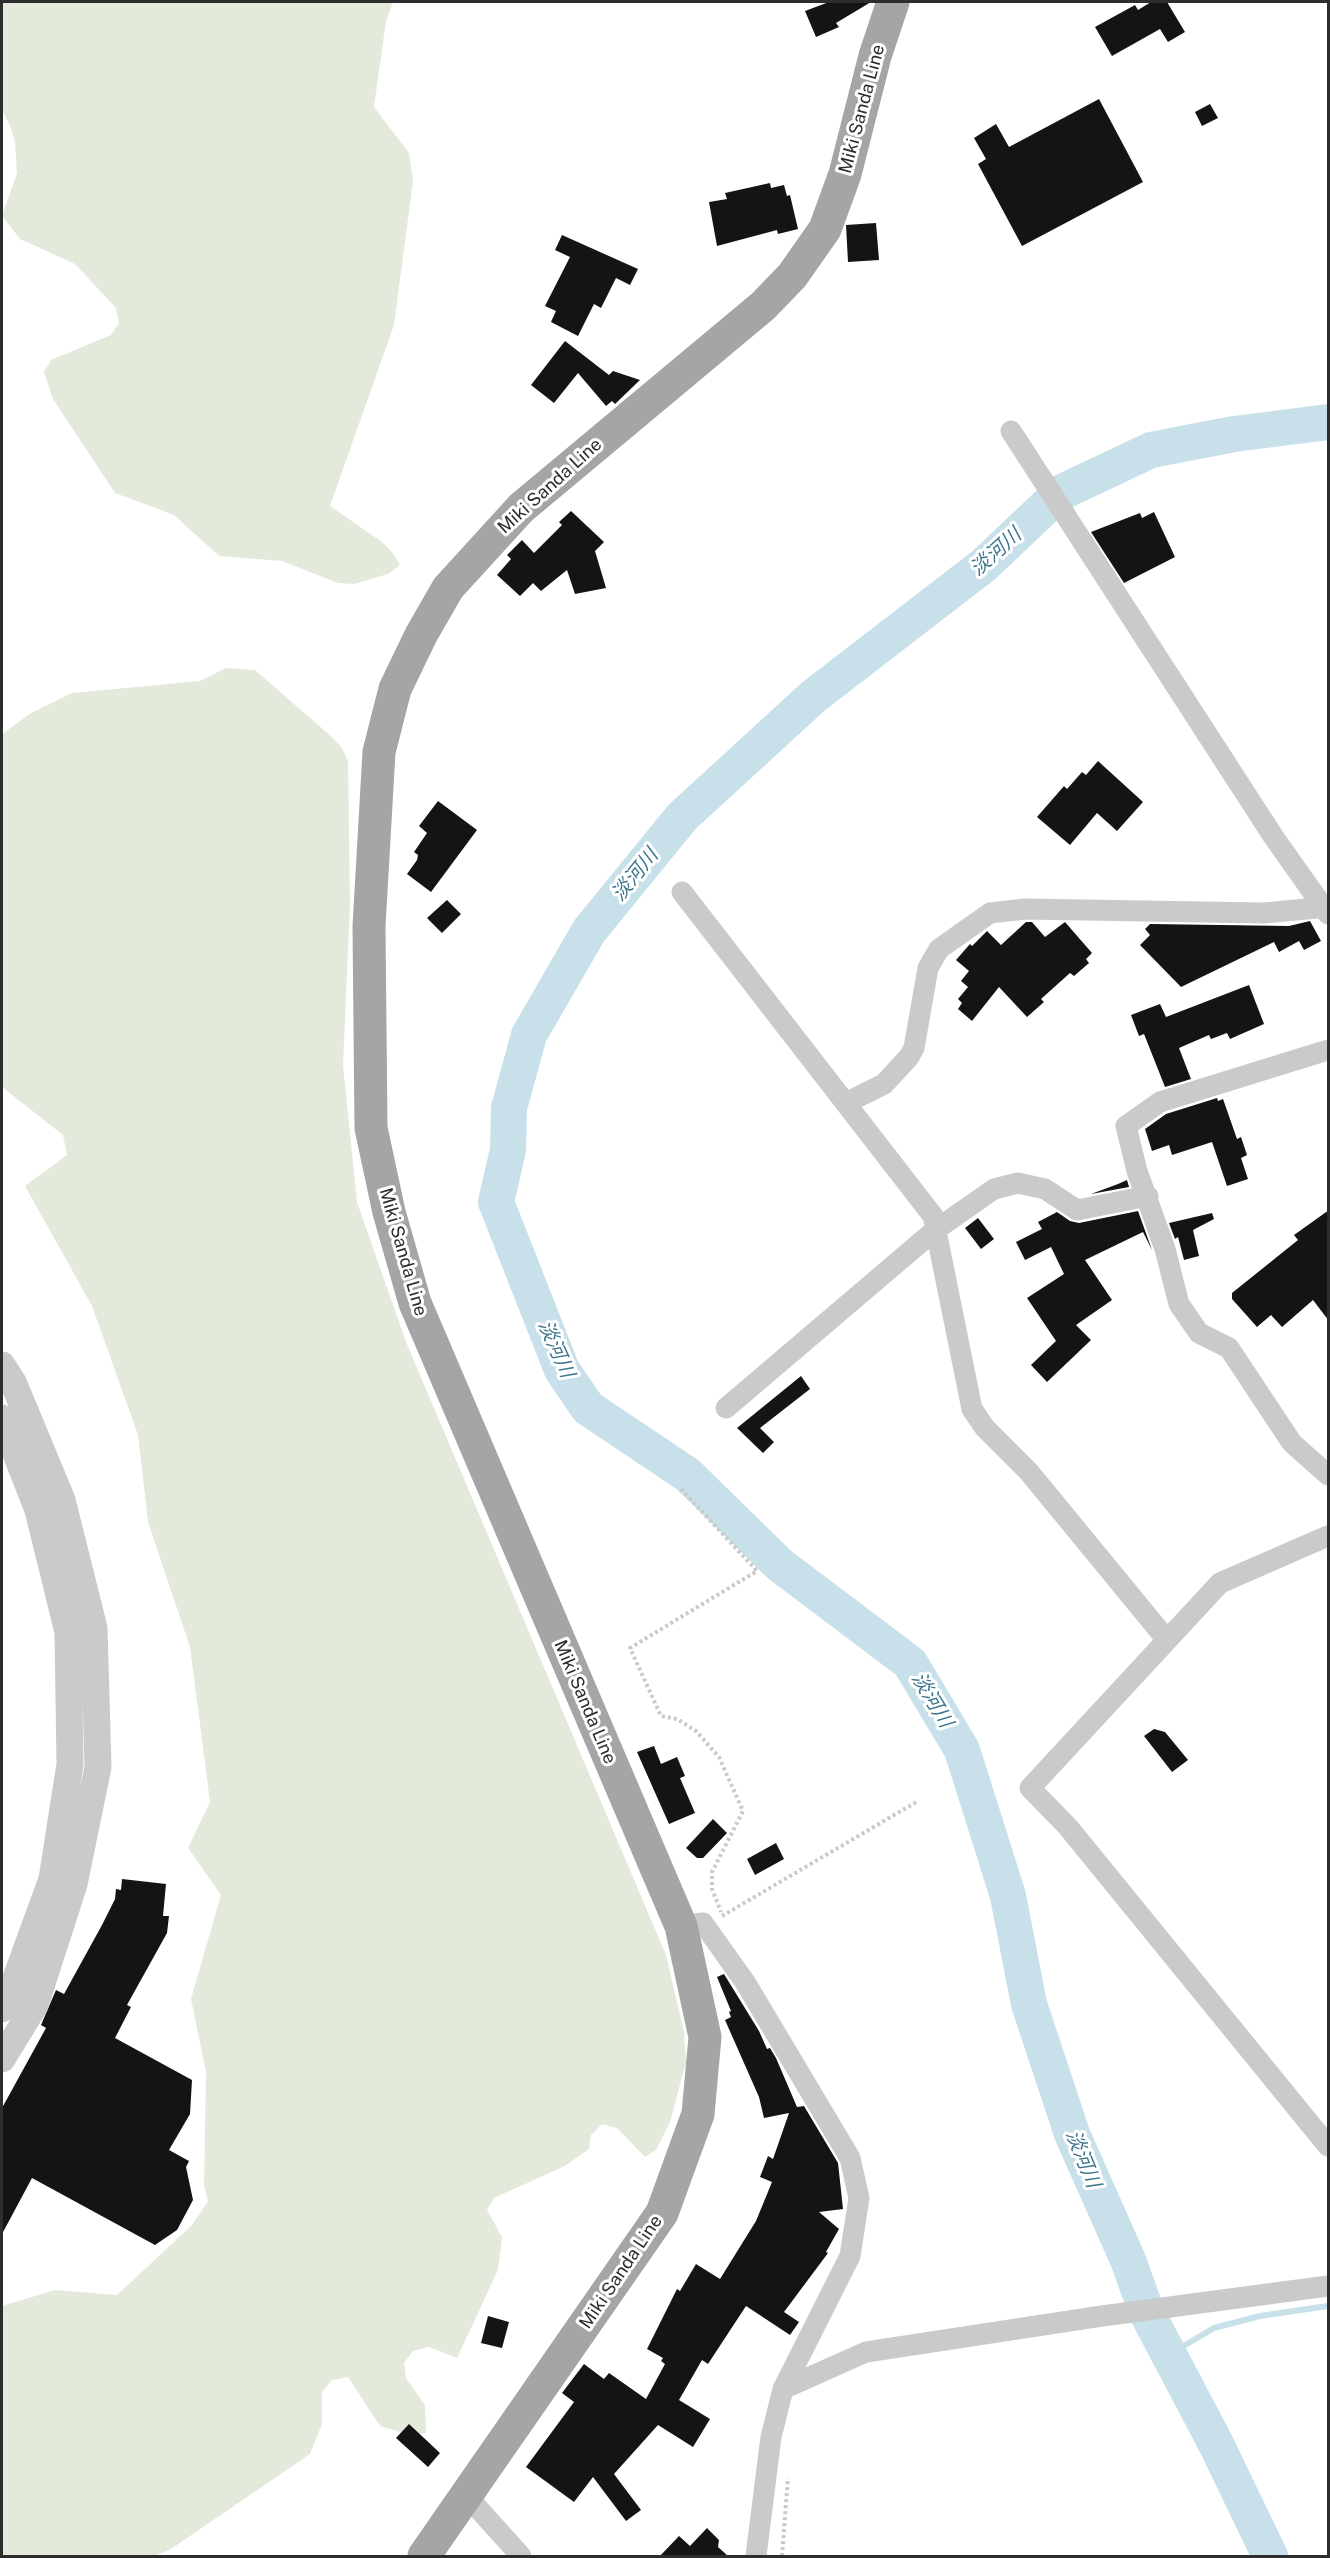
<!DOCTYPE html>
<meta charset="utf-8">
<style>
body{margin:0}
#map{position:relative;width:1330px;height:2558px;overflow:hidden;background:#fff;font-family:"Public Sans",sans-serif}
canvas{display:block}
.frame{position:absolute;inset:0;border:3px solid #2d2d2d;pointer-events:none}
</style>
<div id="map">
<canvas width="1330" height="2558"></canvas>
<div class="frame"></div>
</div>
<script>
const ctx = document.querySelector('canvas').getContext('2d');
ctx.lineJoin = 'round';
function paint(path, color) { ctx.fillStyle = color; ctx.fill(path, 'evenodd'); }
const toPath = rows => new Path2D(rows.map(r => 'M' + r).join(''));
function strokePath(path, color, width, dash) { ctx.strokeStyle = color; ctx.lineWidth = width; ctx.lineCap = dash ? 'butt' : 'round'; ctx.setLineDash(dash || []); ctx.stroke(path); }
function label(font, color, halo, rows, align = 'center') {
  ctx.font = font + ' "Public Sans","Noto Sans JP",sans-serif'; ctx.lineWidth = 6; ctx.setLineDash([]); ctx.textBaseline = 'middle'; ctx.strokeStyle = halo; ctx.fillStyle = color; for (const [text, x, y, turn = 0] of rows) {
    ctx.save(); ctx.translate(x, y); ctx.rotate((+turn || 0) * Math.PI / 180); ctx.textAlign = isNaN(turn) ? turn : align; if (halo) ctx.strokeText(text, 0, 0); ctx.fillText(text, 0, 0); ctx.restore();
  }
}
const green = toPath([
 [2,2,393,2,386,21,374,107,409,153,413,181,394,325,330,506,382,542,392,552,400,565,388,574,354,584,338,583,282,561,219,556,174,515,115,493,53,399,44,372,51,360,111,335,119,323,116,308,75,264,20,239,2,216,17,173,15,142,11,128,2,110],
 [226,668,255,670,332,737,342,748,348,761,350,904,343,1065,357,1202,406,1342,666,1955,684,2032,686,2062,670,2122,656,2150,645,2157,617,2128,602,2124,591,2135,589,2149,565,2166,494,2198,487,2210,502,2237,498,2270,457,2358,429,2347,413,2351,404,2363,406,2378,425,2405,426,2433,410,2435,380,2426,348,2377,332,2380,322,2392,322,2424,310,2454,171,2549,154,2556,2,2556,2,2306,55,2290,117,2295,192,2225,208,2201,204,2186,206,2072,191,1999,221,1895,188,1848,210,1802,190,1647,148,1522,138,1435,92,1306,25,1186,67,1155,63,1135,2,1087,2,734,31,713,72,693,200,681]
]);
const stream = toPath([
 [1168,2355,1214,2328,1260,2316,1328,2306]
]);
const river = toPath([
 [1270,2556,1216,2444,1147,2313,1128,2260,1072,2134,1029,2004,1008,1896,962,1750,910,1663,780,1565,688,1475,588,1408,562,1370,496,1202,508,1150,509,1108,529,1035,589,931,682,817,814,696,984,565,1060,493,1151,450,1234,434,1328,422]
]);
const building = toPath([
 [829,2,871,2,836,23,839,27,816,37,805,11],
 [1151,2,1167,2,1185,32,1168,42,1160,29,1112,56,1095,27,1135,5,1138,10],
 [1099,99,1143,182,1022,246,978,164,986,159,974,138,996,124,1009,147],
 [1210,104,1218,118,1202,126,1195,112],
 [770,183,771,188,784,185,787,196,790,195,798,229,778,234,777,230,717,246,709,202,727,199,725,193],
 [876,223,879,260,848,262,846,225],
 [562,235,638,269,630,285,616,278,601,308,594,304,578,336,551,322,556,311,545,306,570,257,555,250],
 [565,341,609,375,613,371,640,380,615,404,612,401,606,406,578,373,554,403,531,385],
 [571,511,604,542,595,551,606,588,575,594,567,570,541,591,533,583,520,596,497,575,511,559,507,555,522,540,534,553,562,525,559,522],
 [1154,512,1175,557,1124,583,1091,532,1140,513,1142,518],
 [1098,761,1143,802,1117,831,1097,813,1070,845,1037,817,1064,786,1067,789,1082,772,1086,775],
 [438,801,477,830,431,892,407,874,417,860,418,855,414,852,427,833,419,826],
 [447,900,461,914,442,933,427,918],
 [1310,921,1321,941,1304,950,1299,941,1279,952,1274,942,1181,987,1140,945,1150,935,1145,929,1150,924,1289,926],
 [1026,922,1032,922,1045,937,1065,922,1092,953,1086,959,1089,963,1074,976,1070,973,1041,999,1044,1002,1027,1017,999,987,972,1021,958,1009,962,1003,958,999,968,987,961,981,969,971,956,960,970,944,972,946,987,931,1001,945],
 [1249,985,1264,1024,1230,1039,1227,1033,1211,1039,1209,1035,1179,1048,1191,1079,1165,1087,1144,1034,1139,1036,1131,1015,1160,1004,1166,1017],
 [1217,1098,1218,1101,1223,1099,1237,1139,1241,1137,1247,1155,1241,1158,1248,1179,1227,1186,1212,1142,1172,1155,1169,1145,1152,1151,1145,1129,1166,1114],
 [1127,1180,1129,1187,1091,1194,1118,1184],
 [1329,1210,1329,1321,1313,1300,1282,1327,1271,1315,1257,1327,1232,1299,1232,1293,1298,1240,1294,1235],
 [1138,1211,1152,1250,1143,1232,1085,1260,1112,1300,1076,1325,1091,1340,1047,1382,1031,1365,1056,1341,1027,1298,1064,1274,1051,1247,1025,1260,1016,1242,1042,1229,1038,1222,1057,1212,1070,1221,1079,1223],
 [1212,1213,1214,1219,1193,1230,1199,1256,1184,1260,1178,1237,1175,1239,1169,1223],
 [978,1218,994,1239,981,1249,965,1228],
 [801,1376,810,1389,760,1428,774,1442,763,1453,737,1428],
 [1154,1729,1165,1732,1188,1760,1172,1772,1144,1736],
 [654,1746,661,1764,677,1757,685,1776,680,1778,695,1813,669,1824,637,1752],
 [713,1819,727,1833,703,1858,697,1858,686,1848],
 [776,1843,784,1859,755,1875,747,1859],
 [122,1879,166,1884,163,1916,169,1916,167,1933,127,2005,131,2007,115,2038,192,2080,190,2114,169,2150,189,2161,186,2167,193,2200,177,2230,155,2245,32,2178,2,2234,2,2108,46,2028,41,2025,56,1990,64,1994,102,1925,115,1899,116,1889,121,1890],
 [724,1974,759,2031,767,2049,770,2048,776,2058,797,2107,804,2106,838,2163,843,2209,819,2212,839,2229,826,2252,828,2253,784,2312,799,2322,790,2335,746,2306,708,2364,702,2360,679,2400,710,2419,693,2447,658,2425,614,2474,641,2510,626,2521,593,2477,574,2502,526,2467,574,2402,562,2393,584,2364,604,2379,609,2373,646,2399,665,2364,661,2361,663,2358,647,2349,677,2289,680,2291,696,2264,720,2279,756,2221,772,2182,760,2177,768,2156,773,2159,789,2113,764,2118,759,2097,725,2020,731,2017,729,2012,731,2011,717,1977],
 [488,2316,509,2322,502,2348,481,2343],
 [409,2424,440,2453,428,2467,396,2438],
 [707,2528,719,2540,718,2547,728,2556,660,2556,679,2536,690,2546]
]);
const path = toPath([
 [681,1489,757,1571,630,1648,661,1716,677,1719,696,1731,719,1757,743,1811,712,1872,712,1889,721,1912],
 [722,1916,918,1801],
 [782,2556,788,2478]
]);
const minor = toPath([
 [1011,431,1273,836,1328,914],
 [682,892,933,1216,972,1409,985,1428,1029,1472,1167,1640],
 [1328,1050,1160,1102,1126,1126,1137,1171,1165,1249,1179,1304,1199,1333,1229,1348,1292,1443,1328,1475],
 [846,1103,884,1084,909,1057,914,1048,928,968,939,949,990,913,1025,909,1264,913,1328,907],
 [726,1408,934,1231,994,1189,1018,1183,1045,1189,1077,1210,1148,1196],
 [1328,1536,1220,1583,1030,1788,1068,1827,1328,2146],
 [681,1926,703,1923,745,1982,850,2158,859,2198,850,2256,783,2389,771,2437,756,2556],
 [783,2389,866,2352,1102,2316,1328,2286],
 [466,2495,521,2556]
]);
const tertiary = toPath([
 [2,1365,13,1382,62,1500,94,1628,98,1767,74,1884,35,2005,2,2059],
 [2,1418,38,1510,68,1632,70,1764,52,1879,9,1997,2,2009]
]);
const primary = toPath([
 [424,2556,662,2213,698,2114,705,2037,681,1926,415,1303,389,1212,371,1128,369,926,379,752,395,689,421,635,448,588,521,508,763,306,792,276,825,229,845,174,875,56,893,2]
]);
const streetNames = [
 ["Miki Sanda Line",862,109,-75],
 ["Miki Sanda Line",550,486,-42],
 ["Miki Sanda Line",403,1252,74],
 ["Miki Sanda Line",585,1702,67],
 ["Miki Sanda Line",621,2272,-56]
];
const waterNames = [
 ["淡河川",996,552,-42],
 ["淡河川",635,875,-51],
 ["淡河川",556,1349,66],
 ["淡河川",932,1700,59],
 ["淡河川",1083,2159,68]
];
paint(green, '#e4eadb');
strokePath(stream, '#c7e0ea', 6);
strokePath(river, '#c7e0ea', 36);
paint(building, '#141414');
strokePath(path, '#cacaca', 4, [3, 3]);
strokePath(minor, '#cacaca', 21);
strokePath(tertiary, '#cacaca', 27);
strokePath(primary, '#a5a5a5', 33);
label('18px', '#2d2d2d', '#fff', streetNames);
label('italic 20px', '#3d758d', '#fff', waterNames);
</script>
